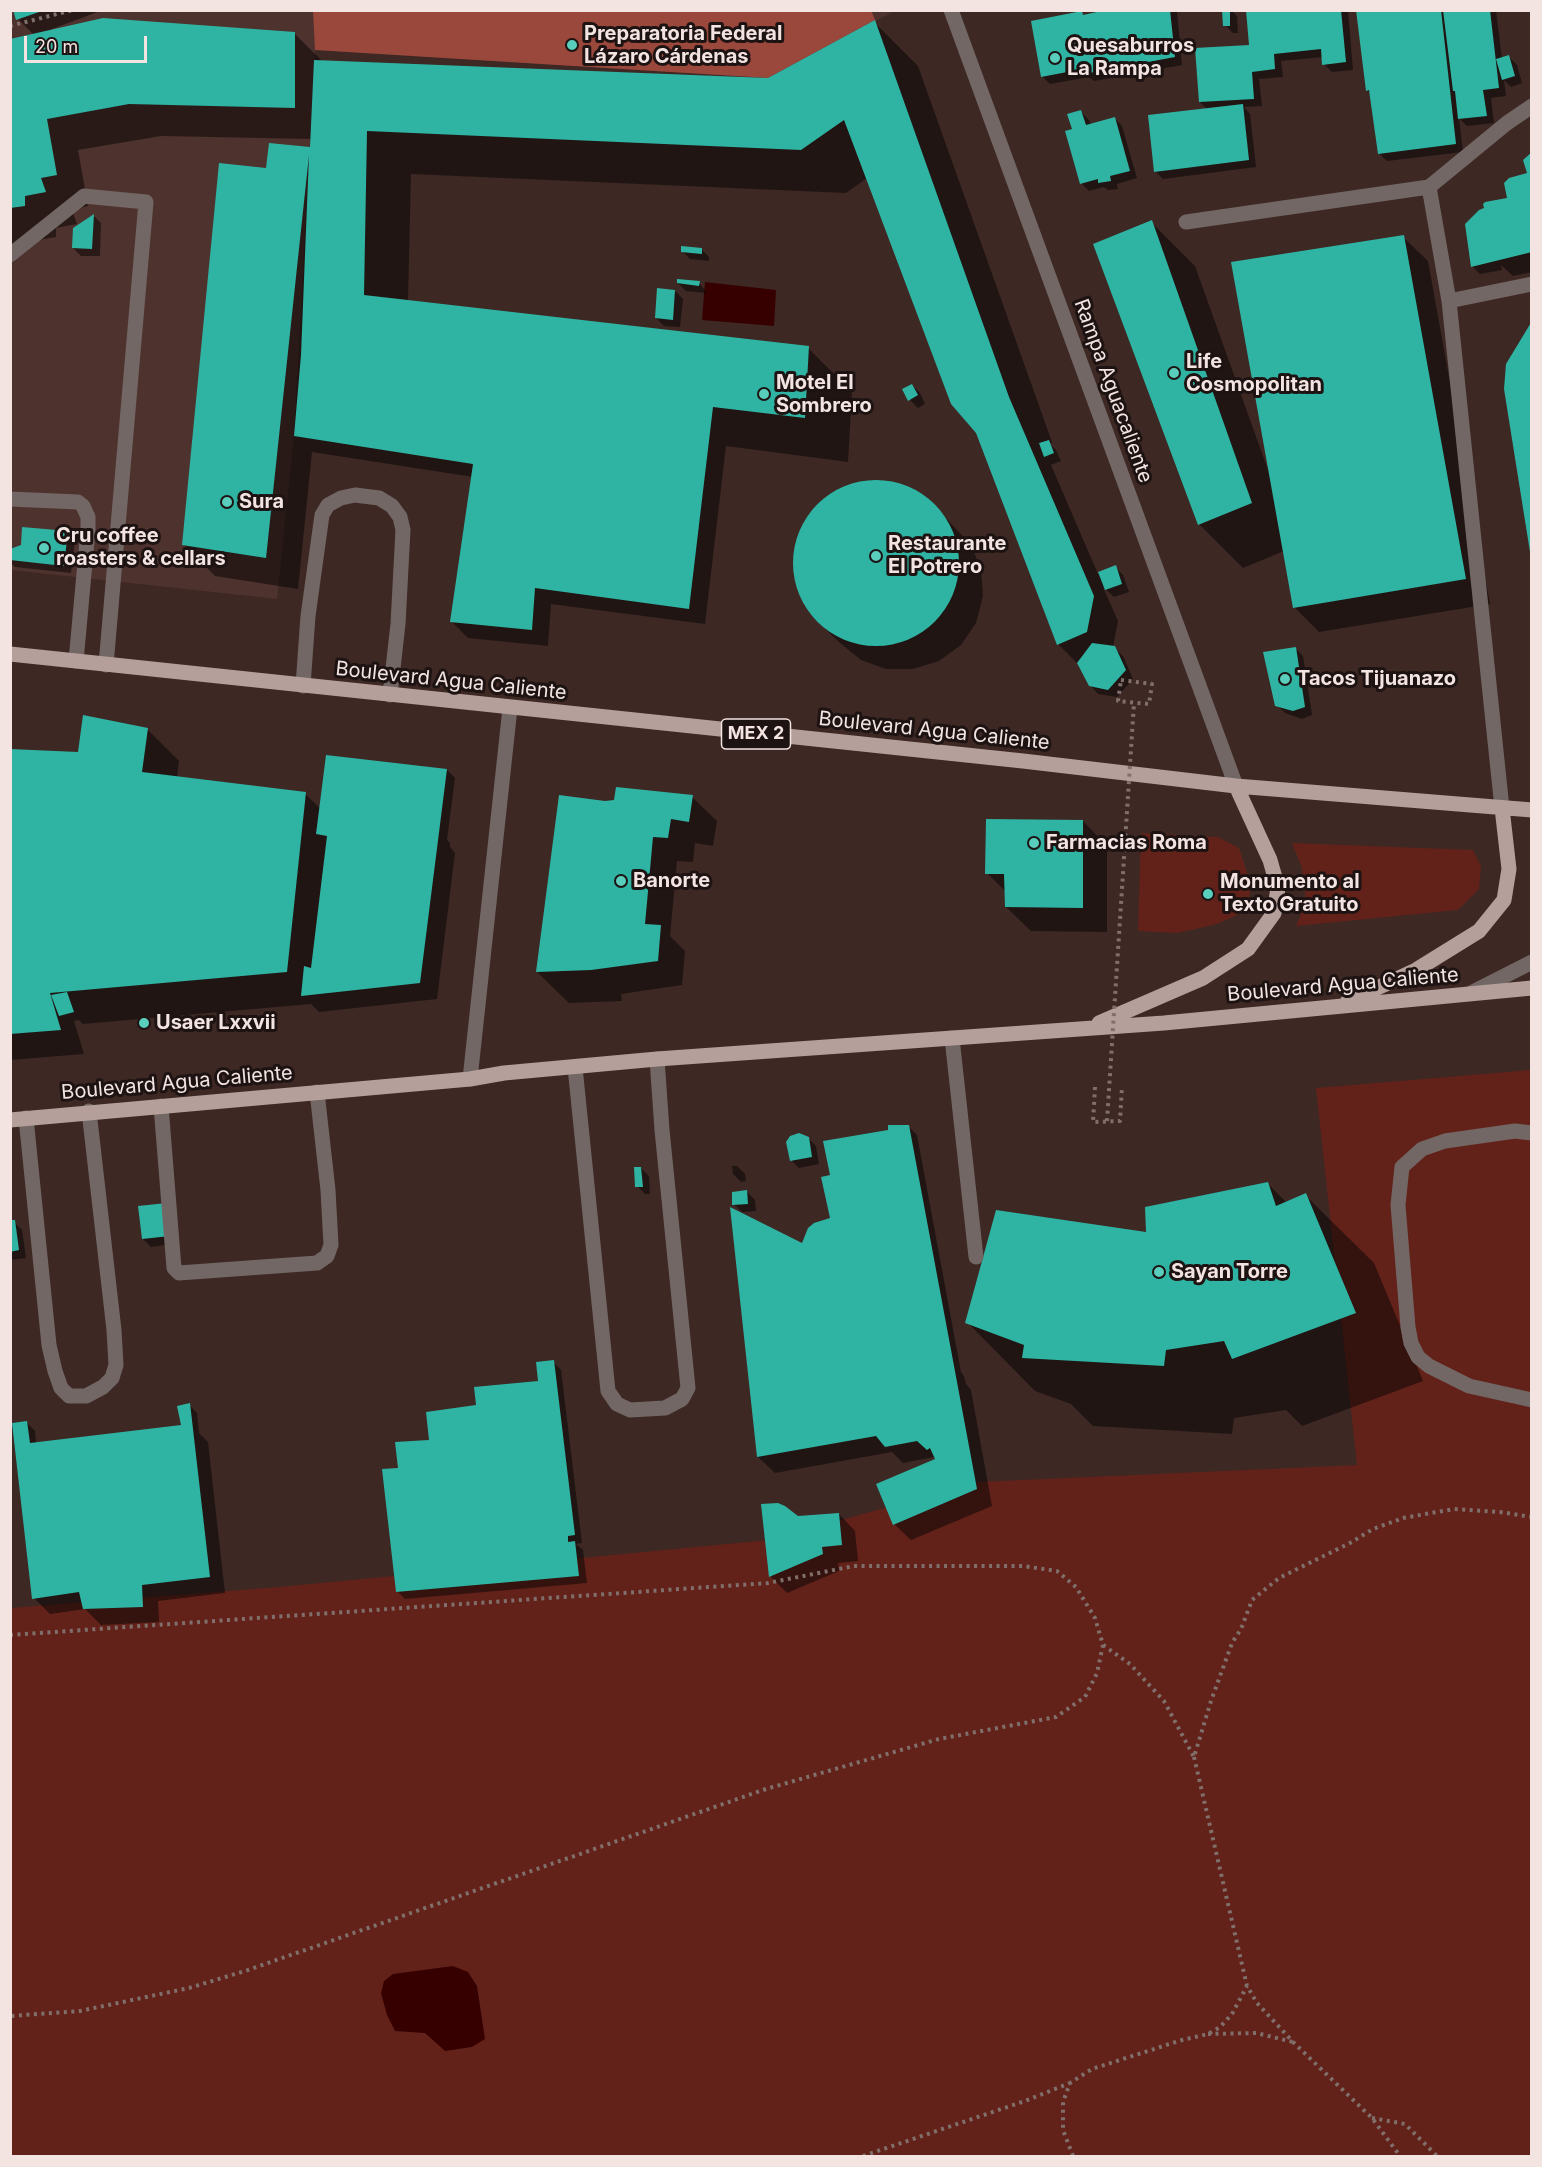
<!DOCTYPE html>
<meta charset="utf-8">
<style>
body{margin:0}
#map{position:relative;width:1542px;height:2167px;overflow:hidden;background:#3d2824;font-family:Inter,sans-serif}
canvas{display:block}
.frame{position:absolute;inset:0;border:12px solid #f3e4e2;pointer-events:none}
.scale{position:absolute;left:24px;top:36px;width:123px;height:27px;box-sizing:border-box;border:3px solid #f3e4e2;border-top:0;padding-left:8px;font-size:18px;line-height:21px;white-space:nowrap;color:#f3e4e2;-webkit-text-stroke:4px #1d1312;paint-order:stroke}
</style>
<div id="map">
<canvas width="1542" height="2167"></canvas>
<div class="frame"></div>
<div class="scale">20 m</div>
</div>
<script>
const ctx = document.querySelector('canvas').getContext('2d');
ctx.lineJoin = 'round';
function paint(path, color) { ctx.fillStyle = color; ctx.fill(path, 'evenodd'); }
const toPath = rows => new Path2D(rows.map(r => 'M' + r).join(''));
function strokePath(path, color, width, dash) { ctx.strokeStyle = color; ctx.lineWidth = width; ctx.lineCap = dash ? 'butt' : 'round'; ctx.setLineDash(dash || []); ctx.stroke(path); }
function label(font, color, halo, rows, align = 'center') {
  ctx.font = font + ' Inter,sans-serif'; ctx.lineWidth = 6; ctx.setLineDash([]); ctx.textBaseline = 'middle'; ctx.strokeStyle = halo; ctx.fillStyle = color; for (const [text, x, y, turn = 0] of rows) {
    ctx.save(); ctx.translate(x, y); ctx.rotate((+turn || 0) * Math.PI / 180); ctx.textAlign = isNaN(turn) ? turn : align; if (halo) ctx.strokeText(text, 0, 0); ctx.fillText(text, 0, 0); ctx.restore();
  }
}
const built = toPath([
 [11,11,895,11,768,78,315,50,294,436,277,599,11,570]
]);
const green = toPath([
 [1141,833,1218,837,1239,848,1248,875,1250,889,1249,901,1237,915,1217,924,1178,933,1138,931],
 [1292,843,1473,850,1481,866,1479,889,1458,910,1296,926,1306,902,1302,868],
 [1531,1070,1531,2156,11,2156,11,1608,279,1587,769,1540,978,1482,1357,1465,1316,1088]
]);
const forest = toPath([
 [871,10,875,20,768,78,315,50,313,11]
]);
const water = toPath([
 [705,282,776,290,774,326,702,320],
 [453,1966,468,1972,477,1986,485,2039,472,2047,445,2051,425,2033,395,2031,387,2015,381,1993,384,1981,393,1974]
]);
const shadow = toPath([
 [14,10,103,10,52,29,52,31,295,34,323,62,768,80,874,22,918,66,1052,442,1050,444,1056,450,1061,461,1051,465,1098,574,1115,567,1123,575,1129,592,1114,597,1103,587,1118,621,1113,647,1123,656,1133,679,1117,697,1098,694,1090,685,1080,666,1058,644,978,434,867,178,846,193,411,174,408,301,808,348,852,392,848,462,726,446,705,624,551,604,548,646,468,638,452,622,473,477,312,452,298,589,215,576,183,544,267,170,311,150,312,139,161,136,78,150,88,206,72,210,77,224,56,228,56,237,10,245,10,40,34,35,18,19],
 [1132,10,1177,11,1182,65,1094,81,1089,77,1050,84,1042,76,1081,13,1085,16],
 [1224,10,1231,10,1237,16,1238,33,1233,33,1225,25],
 [1248,10,1348,10,1353,70,1332,72,1324,64,1323,57,1281,61,1283,77,1259,79,1262,106,1244,107,1250,114,1256,167,1163,179,1155,171,1208,110,1200,102,1251,46],
 [1357,10,1496,10,1502,59,1509,57,1517,65,1522,83,1511,87,1504,80,1506,96,1491,98,1494,123,1467,126,1459,118,1463,152,1387,161,1379,153,1371,94,1367,90],
 [1081,112,1089,120,1091,125,1114,118,1122,126,1137,178,1117,184,1118,189,1108,190,1104,187,1089,191,1081,183,1074,130],
 [1532,154,1532,272,1513,276,1501,265,1502,270,1480,274,1472,266,1509,199,1530,174],
 [94,216,101,223,100,256,81,256,73,248],
 [1151,222,1195,266,1268,470,1403,237,1428,261,1490,604,1319,632,1294,607,1284,551,1243,568,1199,524],
 [701,249,709,257,709,261,690,259,682,251],
 [678,283,699,283,707,293,686,291],
 [675,291,683,299,680,327,664,326,656,318],
 [912,385,920,393,925,404,918,408,910,400],
 [877,481,904,486,928,499,971,545,981,569,983,596,976,623,961,645,939,661,913,669,886,669,861,660,840,643,814,618,800,595,794,569,797,542,808,518,827,498,851,485],
 [67,533,75,541,71,573,15,567,10,562,10,551],
 [1295,648,1303,656,1312,715,1302,719,1285,713,1277,705],
 [147,729,179,761,177,778,305,794,321,809,447,770,455,778,447,840,450,843,450,847,455,853,437,999,319,1012,311,1004,83,1024,79,1020,74,1021,84,1054,10,1060,10,750,79,753],
 [692,797,717,821,713,846,695,843,693,862,677,861,670,936,685,951,682,985,621,994,622,1001,569,1003,537,972,605,802],
 [1083,821,1107,846,1107,932,1031,931,1006,907,1006,892,987,873],
 [909,1127,917,1135,961,1372,964,1376,966,1384,971,1390,992,1506,911,1540,894,1524,937,1460,934,1457,903,1463,892,1452,775,1473,758,1457,803,1245,832,1219,831,1176],
 [808,1138,816,1146,819,1164,799,1168,791,1160],
 [732,1166,737,1166,745,1174,746,1181,741,1182,733,1174],
 [641,1168,649,1176,650,1194,645,1194,637,1186],
 [1268,1184,1287,1203,1305,1195,1374,1263,1423,1381,1302,1426,1286,1410,1234,1418,1232,1434,1093,1426,1071,1404,1035,1391,967,1322],
 [747,1192,755,1200,756,1211,742,1212,734,1204],
 [166,1205,178,1243,151,1247,143,1239],
 [10,1222,14,1222,22,1230,26,1258,10,1260],
 [553,1362,561,1370,582,1543,576,1544,583,1550,587,1583,405,1599,397,1591,399,1469,430,1441,477,1407,540,1382],
 [189,1405,197,1413,199,1433,208,1442,225,1593,158,1601,159,1622,101,1625,85,1609,50,1614,34,1598,27,1423,35,1431,36,1444,182,1426],
 [839,1514,855,1531,858,1561,838,1563,839,1571,787,1593,771,1577,765,1519]
]);
const building = toPath([
 [13,10,42,10,42,11,16,20],
 [1106,10,1170,10,1175,57,1084,74,1083,69,1041,77,1031,21,1082,11,1083,15],
 [1222,10,1230,10,1230,26,1223,26],
 [1246,10,1341,10,1346,62,1322,65,1321,49,1274,54,1275,69,1252,72,1254,99,1199,102,1195,48,1249,45],
 [1356,10,1441,10,1456,144,1378,154,1369,90,1366,91],
 [1443,10,1490,10,1499,88,1483,90,1487,116,1458,119,1455,91,1453,91],
 [103,18,295,32,295,108,129,104,47,119,57,175,41,178,46,192,25,196,25,206,10,208,10,39],
 [875,20,1009,397,1094,596,1087,632,1057,645,976,433,951,404,844,120,801,150,367,131,364,295,809,346,805,418,713,407,689,609,535,588,532,630,450,622,473,464,294,436,301,355,309,155,266,558,182,545,219,163,266,168,269,143,310,147,314,60,768,78],
 [1509,55,1515,76,1502,80,1496,59],
 [1243,104,1249,160,1154,172,1148,115],
 [1081,110,1086,125,1115,117,1130,171,1110,176,1111,181,1098,183,1098,179,1080,184,1065,131,1072,129,1067,114],
 [1532,152,1532,252,1471,267,1465,224,1479,210,1484,208,1483,204,1485,202,1507,198,1504,183,1509,178,1527,173,1523,160],
 [94,214,92,249,72,248,73,228],
 [1152,220,1252,503,1198,525,1093,244],
 [1404,235,1466,579,1293,608,1231,262],
 [681,246,702,248,702,254,681,252],
 [677,279,700,281,699,286,677,283],
 [657,288,675,290,673,320,655,318],
 [1532,321,1532,552,1530,552,1504,389,1506,364],
 [912,384,918,395,908,401,902,389],
 [1049,440,1054,453,1044,457,1039,443],
 '793 563a83 83 0 1 1 166 0a83 83 0 1 1-166 0Z',
 [22,527,68,531,64,566,10,560,10,549,21,545],
 [1116,565,1122,584,1105,590,1098,572],
 [1092,643,1115,646,1126,670,1108,690,1089,686,1077,663],
 [1296,647,1305,707,1293,711,1275,706,1263,652],
 [83,715,148,728,142,772,306,792,287,972,50,993,61,1030,10,1034,10,749,78,752],
 [326,755,447,769,420,983,301,996,304,966,311,968,327,836,316,834],
 [616,787,693,795,689,822,671,819,668,838,653,837,645,924,661,925,658,961,591,970,536,972,559,795,605,801,614,800],
 [986,819,1083,820,1083,908,1005,907,1004,874,985,874],
 [67,992,74,1012,59,1016,51,995],
 [888,1125,909,1125,977,1489,893,1525,876,1484,935,1459,930,1448,927,1450,917,1441,885,1447,876,1436,757,1457,730,1207,802,1243,808,1228,814,1223,830,1218,821,1177,830,1175,823,1141,888,1130],
 [799,1133,809,1137,812,1157,790,1161,786,1142,790,1136],
 [634,1167,641,1167,643,1187,635,1187],
 [1268,1182,1276,1206,1306,1193,1356,1313,1232,1359,1224,1341,1166,1350,1164,1366,1022,1358,1024,1345,965,1323,996,1210,1146,1232,1145,1207],
 [747,1190,748,1204,732,1205,732,1192],
 [167,1203,170,1236,142,1239,138,1206],
 [10,1220,15,1220,19,1250,10,1252],
 [554,1360,575,1535,568,1536,568,1542,575,1541,579,1576,396,1592,382,1469,398,1468,395,1442,429,1440,426,1412,476,1405,474,1387,538,1381,536,1362],
 [190,1403,210,1577,142,1585,143,1607,83,1609,79,1592,32,1599,12,1423,27,1421,30,1443,181,1425,177,1406],
 [778,1503,785,1506,798,1516,839,1513,842,1545,822,1547,823,1554,769,1577,761,1504]
]);
const path = toPath([
 [10,26,73,10],
 [1121,680,1152,684,1149,704,1118,701,1121,680],
 [1095,1087,1093,1122,1120,1121,1122,1086],
 [10,1635,768,1583,854,1566,1023,1566,1057,1571,1076,1587,1095,1618,1103,1645,1097,1673,1085,1697,1056,1717,939,1739,766,1789,245,1971,189,1988,80,2011,10,2016],
 [1103,1645,1130,1664,1164,1701,1194,1757,1211,1701,1232,1643,1241,1629,1252,1600,1279,1578,1350,1543,1373,1529,1403,1518,1454,1509,1500,1512,1532,1517],
 [1194,1757,1247,1986,1257,2003,1294,2043,1372,2118,1400,2156],
 [1208,2034,1256,2033,1293,2042],
 [1372,2118,1405,2124,1437,2156],
 [863,2156,1025,2101,1070,2083],
 [1073,2156,1063,2130,1063,2102,1070,2083,1092,2069,1182,2040,1208,2034,1220,2027,1232,2014,1247,1986]
]);
const lane = toPath([
 [10,255,84,196,146,202,106,665],
 [10,499,78,502,83,506,88,517,88,530,76,661],
 [303,686,308,616,322,515,328,505,341,498,355,495,379,498,392,506,400,517,403,530,398,624,390,695],
 [1471,993,1532,962],
 [952,1038,976,1257],
 [575,1067,608,1391,617,1404,630,1410,665,1408,682,1399,688,1388,662,1130,657,1059],
 [161,1106,174,1268,179,1273,317,1263,327,1256,331,1245,328,1190,317,1092],
 [26,1118,49,1345,55,1371,61,1388,69,1396,86,1396,103,1387,112,1378,116,1365,114,1330,89,1111],
 [1532,1133,1515,1131,1445,1141,1422,1149,1402,1167,1398,1205,1408,1327,1411,1343,1418,1357,1429,1366,1469,1386,1532,1400]
]);
const street = toPath([
 [951,10,1236,786],
 [1429,187,1449,301,1502,808],
 [1186,222,1429,187,1507,123,1532,106],
 [1449,301,1532,284],
 [470,1079,510,708]
]);
const primary = toPath([
 [10,654,1023,761,1236,786,1532,810],
 [1347,1002,1416,970,1479,931,1504,900,1509,869,1502,808],
 [1099,1023,1203,978,1248,949,1274,913,1278,888,1270,860,1236,786],
 [10,1120,470,1079,504,1073,657,1059,1164,1023,1532,988]
]);
const pathBridge = toPath([
 [1107,1121,1134,703]
]);
const markers = [
 [572,45,6,"#5acebd"],
 [1055,58,6,"#5acebd"],
 [1174,373,6,"#5acebd"],
 [764,394,6,"#5acebd"],
 [227,502,6,"#5acebd"],
 [44,548,6,"#5acebd"],
 [876,556,6,"#5acebd"],
 [1285,679,6,"#5acebd"],
 [1034,843,6,"#5acebd"],
 [621,881,6,"#5acebd"],
 [1208,894,6,"#5acebd"],
 [144,1023,6,"#5acebd"],
 [1159,1272,6,"#5acebd"]
];
const shields = [
 [756,734,69]
];
const shieldNames = [
 ["MEX 2",756,734]
];
const poiNames = [
 ["Preparatoria Federal",584,34],
 ["Lázaro Cárdenas",584,57],
 ["Quesaburros",1067,46],
 ["La Rampa",1067,69],
 ["Life",1186,362],
 ["Cosmopolitan",1186,385],
 ["Motel El",776,383],
 ["Sombrero",776,406],
 ["Sura",239,502],
 ["Cru coffee",56,536],
 ["roasters & cellars",56,559],
 ["Restaurante",888,544],
 ["El Potrero",888,567],
 ["Tacos Tijuanazo",1297,679],
 ["Farmacias Roma",1046,843],
 ["Banorte",633,881],
 ["Monumento al",1220,882],
 ["Texto Gratuito",1220,905],
 ["Usaer Lxxvii",156,1023],
 ["Sayan Torre",1171,1272]
];
const streetNames = [
 ["Rampa Aguacaliente",1113,391,70],
 ["Boulevard Agua Caliente",451,681,6],
 ["Boulevard Agua Caliente",934,731,6],
 ["Boulevard Agua Caliente",1343,985,-5],
 ["Boulevard Agua Caliente",177,1083,-5]
];
paint(built, '#4e322e');
paint(green, '#62221a');
paint(forest, '#9a473c');
paint(water, '#370000');
paint(shadow, '#0007');
paint(building, '#2fb4a3');
strokePath(path, '#816f6b', 4, [3, 4.5]);
strokePath(lane, '#726765', 15);
strokePath(street, '#726765', 15);
strokePath(primary, '#b59f9b', 15);
strokePath(pathBridge, '#816f6b', 4, [3, 4.5]);
for (const [x, y, r, color] of markers) { const dot = new Path2D(); dot.arc(x, y, r, 0, 2 * Math.PI); ctx.fillStyle = color; ctx.fill(dot); strokePath(dot, '#1d1312', 2); }
for (const [x, y, w] of shields) { const box = new Path2D(); box.roundRect(x - w / 2, y - 15, w, 30, 4.5); ctx.fillStyle = '#1d1312'; ctx.fill(box); strokePath(box, '#f3e4e2', 1.5); }
label('bold 18px', '#f3e4e2', null, shieldNames);
label('bold 20px', '#f3e4e2', '#1d1312', poiNames, 'left');
label('20px', '#f3e4e2', '#1d1312', streetNames);
</script>
